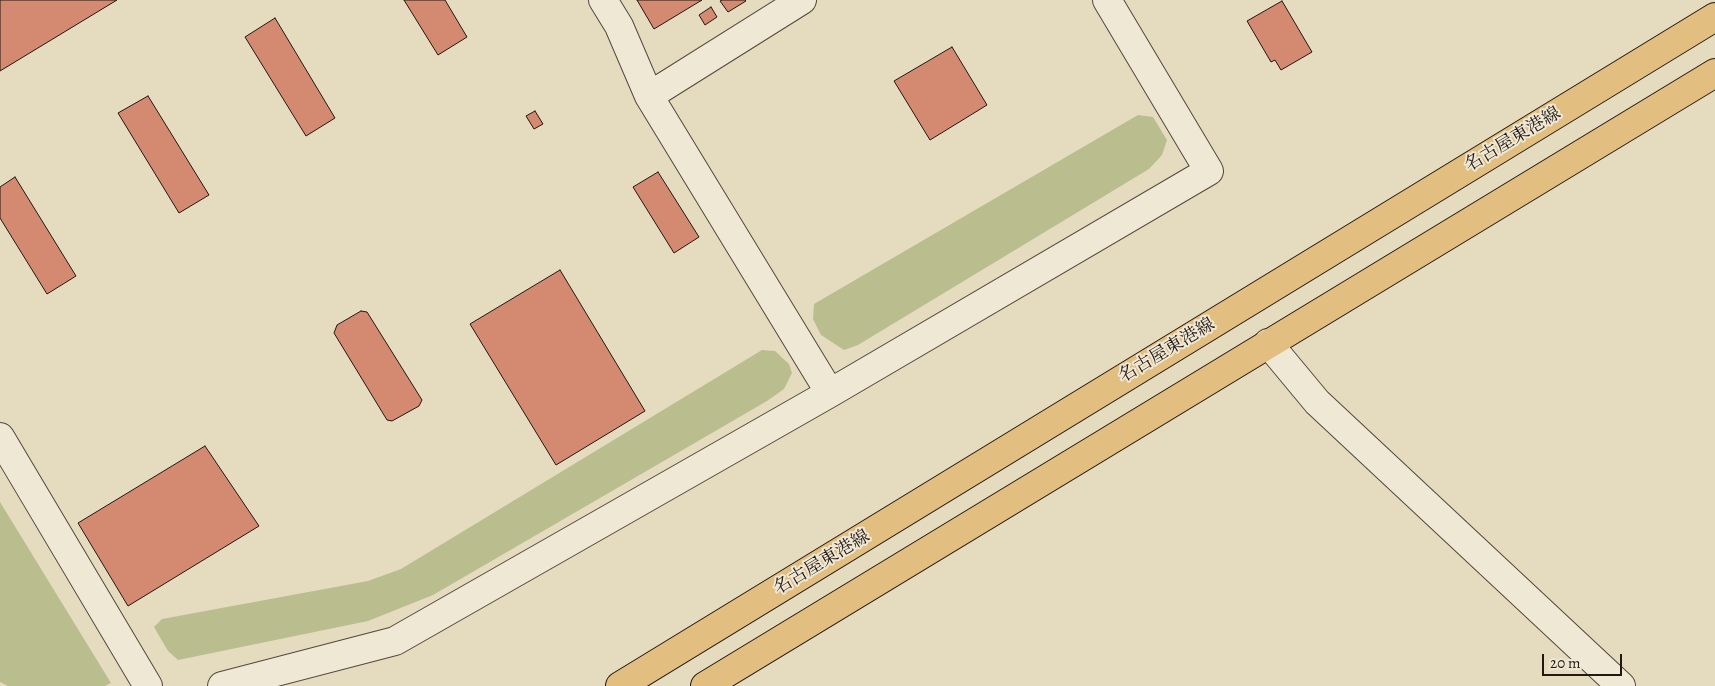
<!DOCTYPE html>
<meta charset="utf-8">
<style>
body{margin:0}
#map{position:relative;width:1715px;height:686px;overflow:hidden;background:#e5dbbf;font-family:Alegreya,serif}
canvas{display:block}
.scale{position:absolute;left:1542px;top:654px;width:80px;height:22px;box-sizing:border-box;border:2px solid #231711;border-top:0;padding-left:6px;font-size:15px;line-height:18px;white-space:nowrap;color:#231711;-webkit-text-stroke:4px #eee8d5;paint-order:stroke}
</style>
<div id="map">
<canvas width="1715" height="686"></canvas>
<div class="scale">20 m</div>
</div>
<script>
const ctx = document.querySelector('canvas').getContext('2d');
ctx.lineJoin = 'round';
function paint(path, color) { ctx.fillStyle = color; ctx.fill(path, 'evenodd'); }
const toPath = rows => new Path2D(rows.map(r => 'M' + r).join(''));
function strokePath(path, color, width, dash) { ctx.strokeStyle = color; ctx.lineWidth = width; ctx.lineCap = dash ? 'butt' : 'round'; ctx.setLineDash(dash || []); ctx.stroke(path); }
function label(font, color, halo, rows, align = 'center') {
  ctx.font = font + ' Alegreya,"Noto Serif JP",serif'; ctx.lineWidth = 4; ctx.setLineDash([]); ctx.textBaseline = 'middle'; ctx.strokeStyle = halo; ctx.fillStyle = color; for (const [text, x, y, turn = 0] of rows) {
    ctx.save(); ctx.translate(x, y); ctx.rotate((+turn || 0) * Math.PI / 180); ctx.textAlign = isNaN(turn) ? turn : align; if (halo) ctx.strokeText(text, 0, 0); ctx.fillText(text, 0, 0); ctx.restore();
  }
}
const green = toPath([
 [1138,115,1153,117,1167,140,1162,155,1149,169,858,345,844,350,821,335,813,319,814,304],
 [762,350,775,351,789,364,792,373,784,389,767,401,433,595,368,621,178,660,168,651,154,627,162,619,368,581,401,569],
 [0,502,111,683,105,686,8,686,0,682]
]);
const building = toPath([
 [0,0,117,0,0,71,0,0],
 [404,0,445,0,467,37,438,55,404,0],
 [637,0,702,0,654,29,637,0],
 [722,0,745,0,746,1,728,12,720,1,722,0],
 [1282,1,1312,52,1281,70,1275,60,1271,62,1247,21,1282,1],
 [711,7,717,17,705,25,699,15,711,7],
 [275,18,335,118,306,136,245,37,275,18],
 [952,47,987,105,930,140,894,81,952,47],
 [148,96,209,195,179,213,118,113,148,96],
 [535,111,543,124,534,129,526,116,535,111],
 [658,172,699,237,674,253,633,187,658,172],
 [15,177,76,276,47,294,0,218,0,187,15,177],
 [560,270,645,411,556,465,470,324,560,270],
 [361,311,367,312,422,400,419,406,392,421,387,420,334,333,337,325,361,311],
 [205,446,259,526,128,606,78,523,205,446]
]);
const minor = toPath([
 [603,0,619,26,649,96],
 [802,0,649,96,830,393],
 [1268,343,1317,402,1621,686],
 [0,437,148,686],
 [222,686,395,641,830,393,1209,171,1107,0]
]);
const major = toPath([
 [620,686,1715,17],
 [705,686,1715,73]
]);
const streetNames = [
 ["名古屋東港線",1513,140,-31],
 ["名古屋東港線",1167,351,-31],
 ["名古屋東港線",822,563,-31]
];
paint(green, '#babe8e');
paint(building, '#d48971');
strokePath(building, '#231711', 1);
strokePath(minor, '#54483c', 30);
strokePath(major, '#231711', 30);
strokePath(minor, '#eee8d5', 28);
strokePath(major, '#e2be80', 28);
label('18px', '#231711', '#eee8d5', streetNames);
</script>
